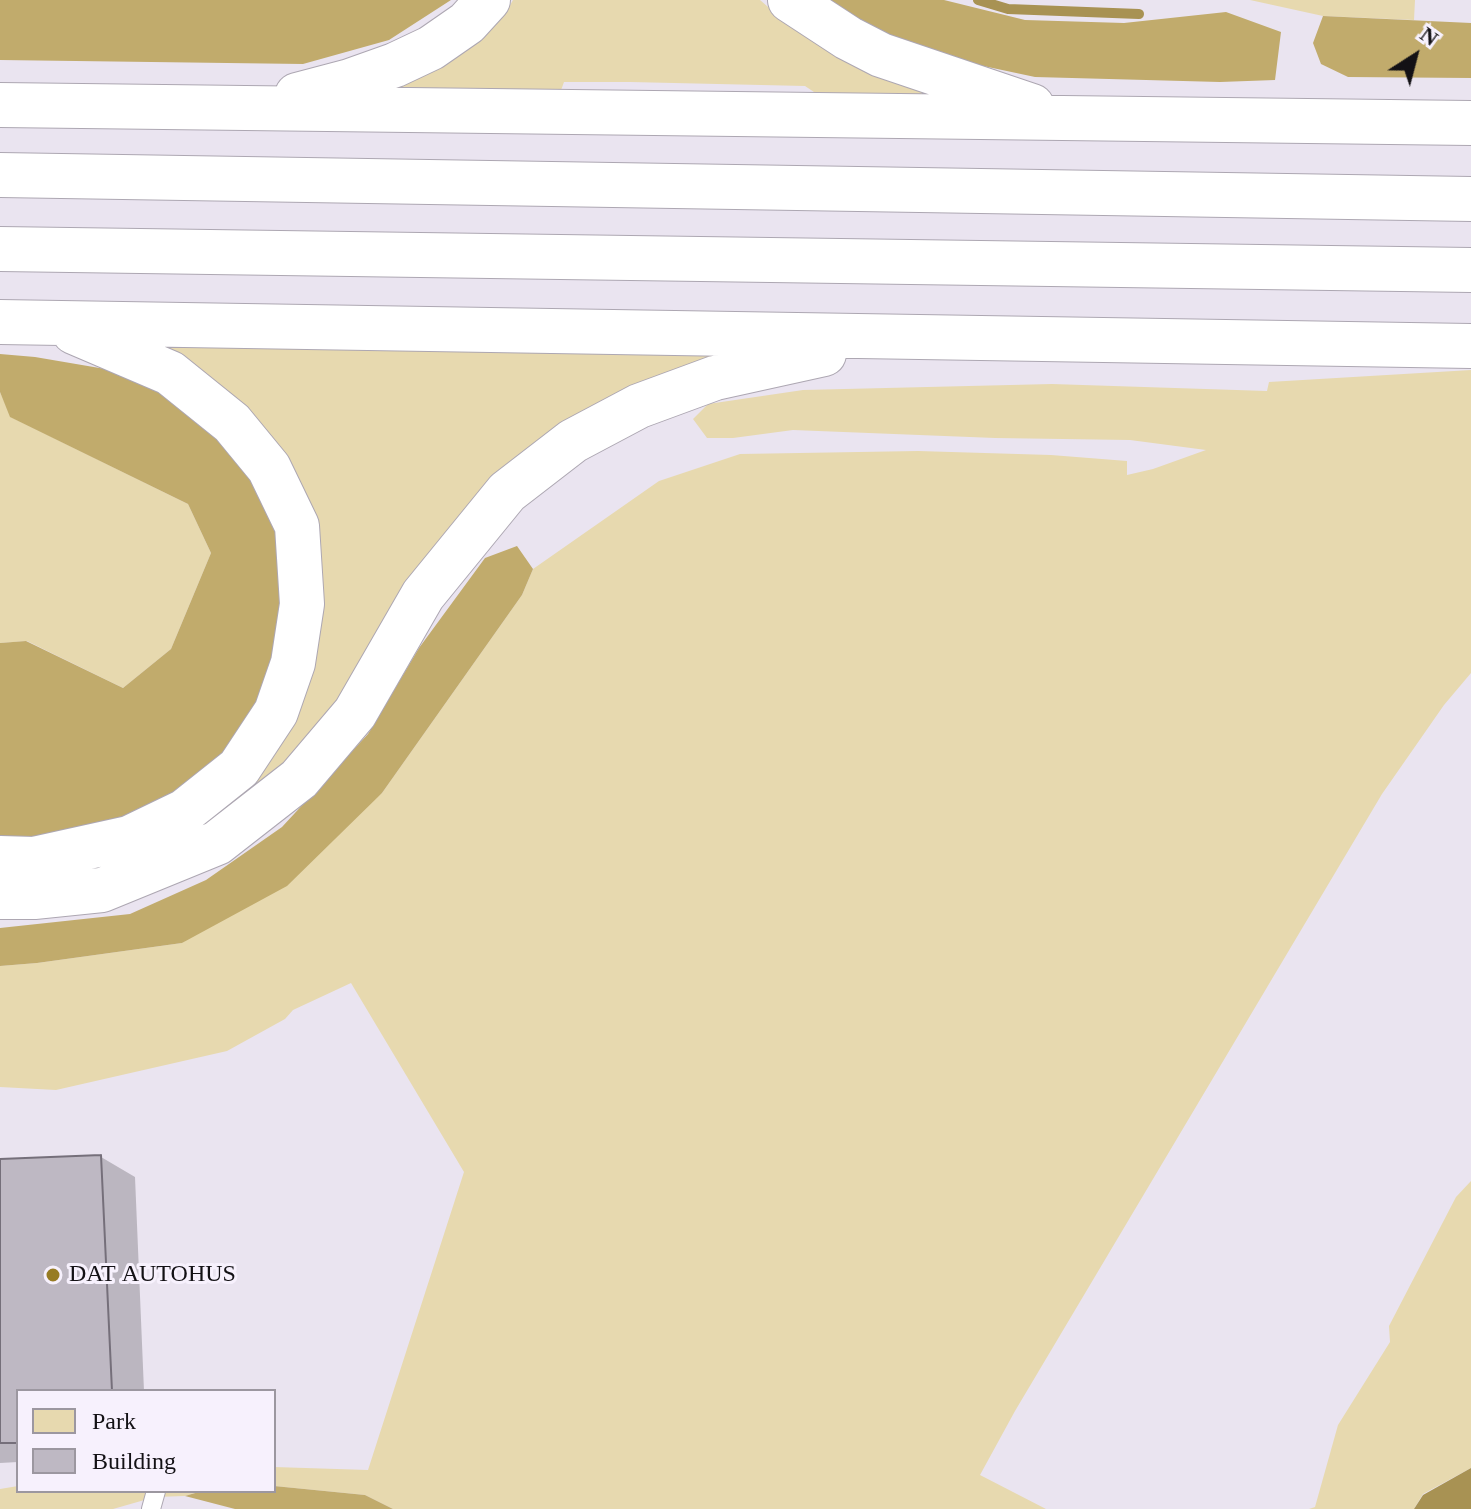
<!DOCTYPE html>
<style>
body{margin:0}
#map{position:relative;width:1471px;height:1509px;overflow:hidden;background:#eae4f0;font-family:"Times New Roman",serif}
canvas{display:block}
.legend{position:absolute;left:16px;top:1389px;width:260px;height:104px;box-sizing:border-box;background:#f7f1fd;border:2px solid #9c97a0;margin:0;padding:10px 14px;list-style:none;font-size:24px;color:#131115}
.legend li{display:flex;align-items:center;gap:16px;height:40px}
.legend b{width:40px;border:2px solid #9c97a0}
.north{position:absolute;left:1375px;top:16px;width:80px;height:80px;-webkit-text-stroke:6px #f7f1fd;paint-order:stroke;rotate:36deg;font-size:22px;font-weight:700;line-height:32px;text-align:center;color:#131115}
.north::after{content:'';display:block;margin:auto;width:28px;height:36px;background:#131115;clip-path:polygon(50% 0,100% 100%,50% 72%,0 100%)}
</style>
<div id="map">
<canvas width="1471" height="1509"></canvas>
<ul class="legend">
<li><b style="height:22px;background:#e7d9af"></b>Park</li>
<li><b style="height:22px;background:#beb8c3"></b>Building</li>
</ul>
<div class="north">N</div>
</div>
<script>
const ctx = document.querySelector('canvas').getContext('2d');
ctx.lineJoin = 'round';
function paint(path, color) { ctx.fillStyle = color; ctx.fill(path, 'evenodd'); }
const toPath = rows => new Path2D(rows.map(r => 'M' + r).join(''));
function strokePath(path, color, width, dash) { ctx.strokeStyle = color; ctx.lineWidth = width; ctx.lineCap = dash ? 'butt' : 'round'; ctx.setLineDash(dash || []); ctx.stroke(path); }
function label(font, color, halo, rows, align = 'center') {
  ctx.font = font + ' "Times New Roman",serif'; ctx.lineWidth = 6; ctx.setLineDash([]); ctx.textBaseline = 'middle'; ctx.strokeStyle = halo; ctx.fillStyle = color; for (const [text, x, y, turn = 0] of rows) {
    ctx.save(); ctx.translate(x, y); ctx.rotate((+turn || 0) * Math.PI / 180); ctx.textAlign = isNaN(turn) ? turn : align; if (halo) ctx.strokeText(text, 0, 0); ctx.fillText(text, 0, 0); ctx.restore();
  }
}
const green = toPath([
 [513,0,760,0,774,12,938,93,940,100,823,98,805,86,630,82,564,82,560,93,371,90,473,45,506,12],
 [1250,0,1415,0,1414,20,1323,16],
 [138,345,739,348,628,390,314,739,226,821,100,872,100,866,288,731],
 [1471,370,1471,673,1444,705,1382,794,1015,1411,980,1475,1046,1509,393,1509,365,1495,274,1486,274,1467,368,1470,464,1172,351,983,293,1010,285,1019,227,1051,56,1090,0,1087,0,966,37,963,182,943,382,793,522,595,533,569,659,481,740,454,918,451,1051,455,1127,461,1127,475,1153,469,1206,450,1130,440,995,438,793,430,733,438,707,438,693,419,708,404,803,390,1052,384,1267,391,1269,382],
 [0,392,11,417,188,504,211,553,171,649,123,688,27,641,0,643],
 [1471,1181,1471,1468,1423,1494,1414,1509,1309,1509,1315,1507,1338,1425,1390,1342,1389,1326,1456,1197],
 [18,1486,18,1491,202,1491,185,1496,155,1497,113,1509,0,1509,0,1489]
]);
const forest = toPath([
 [0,0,451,0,389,40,303,64,0,60],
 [829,0,944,0,1025,20,1124,23,1226,12,1281,32,1275,80,1220,82,1035,77,941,57,864,24],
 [1323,16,1471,23,1471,78,1348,77,1321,64,1313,43],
 [0,354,35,357,117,371,182,399,224,436,255,485,282,540,290,596,266,691,242,735,188,787,131,820,34,838,0,837,0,643,26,641,123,688,171,649,211,553,188,504,10,417,0,392],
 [517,546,533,569,522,595,382,793,287,886,182,943,37,963,0,966,0,928,130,914,206,880,282,827,368,734,419,648,485,558],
 [274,1486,365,1495,393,1509,235,1509,185,1496,202,1491,274,1491]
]);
const water = toPath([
 [1471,1468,1471,1509,1414,1509,1423,1495]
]);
const shadow = toPath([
 [101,1157,135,1177,144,1391,18,1391,18,1462,0,1463,0,1161]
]);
const stream = toPath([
 [978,0,1008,9,1139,14]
]);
const building = toPath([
 [101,1155,112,1391,18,1391,18,1443,0,1443,0,1159,101,1155]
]);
const lane = toPath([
 [151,1509,156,1491]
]);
const highway = toPath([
 [790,0,848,38,881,55,1032,106],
 [297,95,350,81,395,65,431,48,467,23,488,0],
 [0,105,1471,123],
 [0,175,1471,199],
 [0,249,1471,270],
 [0,322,1471,346],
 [0,858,34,859,129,838,185,811,239,768,276,712,293,663,302,604,297,526,269,468,232,423,170,373,74,332],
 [0,897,34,897,102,890,217,843,299,779,355,713,423,595,507,492,573,441,639,406,715,378,824,354]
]);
const markers = [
 [53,1275,8,"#977c24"]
];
const poiNames = [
 ["DAT AUTOHUS",69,1275]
];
paint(green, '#e7d9af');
paint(forest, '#c1ab6c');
paint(water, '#a89253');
paint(shadow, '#0003');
strokePath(stream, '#a89253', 10);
paint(building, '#beb8c3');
strokePath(building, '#756f7a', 2);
strokePath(lane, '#ada7b2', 20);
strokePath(highway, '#ada7b2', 46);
strokePath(lane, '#fff', 18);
strokePath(highway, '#fff', 44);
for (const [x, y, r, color] of markers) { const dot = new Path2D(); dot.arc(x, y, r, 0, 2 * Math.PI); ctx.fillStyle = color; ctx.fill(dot); strokePath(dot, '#f7f1fd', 3); }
label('24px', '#131115', '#f7f1fd', poiNames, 'left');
</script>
